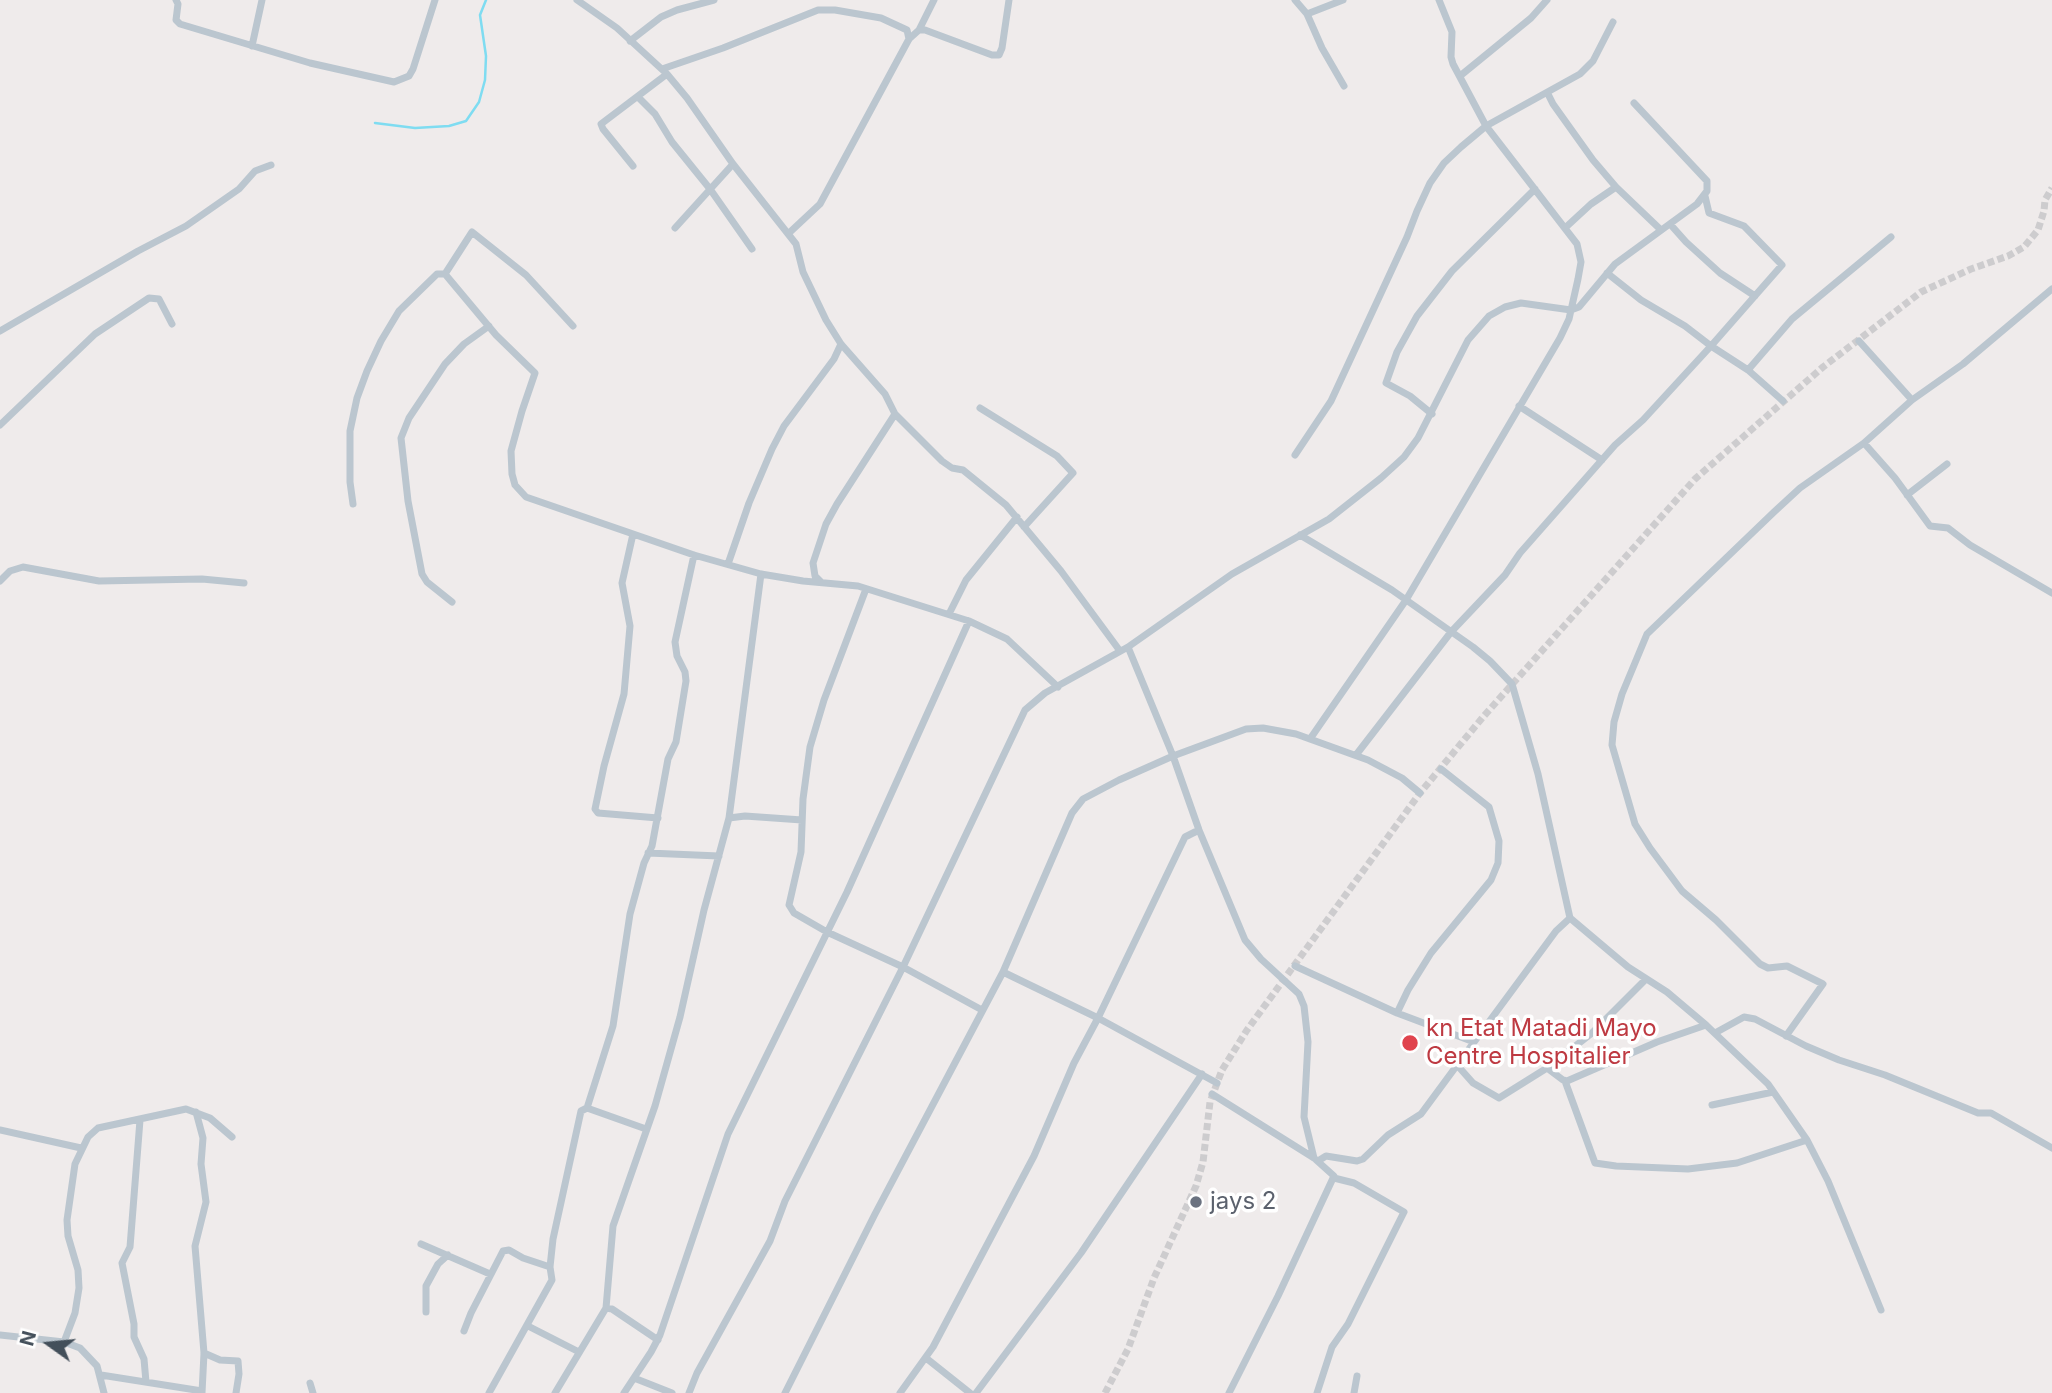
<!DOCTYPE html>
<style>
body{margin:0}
#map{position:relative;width:2052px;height:1393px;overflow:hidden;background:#efebeb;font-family:Inter,sans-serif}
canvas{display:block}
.north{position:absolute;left:14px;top:1309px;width:70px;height:70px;-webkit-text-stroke:5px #fff;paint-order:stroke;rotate:285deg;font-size:19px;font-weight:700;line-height:28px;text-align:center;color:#434f5a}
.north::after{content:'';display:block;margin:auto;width:24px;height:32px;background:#434f5a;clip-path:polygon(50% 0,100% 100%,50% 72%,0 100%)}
</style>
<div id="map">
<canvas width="2052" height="1393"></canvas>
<div class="north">N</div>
</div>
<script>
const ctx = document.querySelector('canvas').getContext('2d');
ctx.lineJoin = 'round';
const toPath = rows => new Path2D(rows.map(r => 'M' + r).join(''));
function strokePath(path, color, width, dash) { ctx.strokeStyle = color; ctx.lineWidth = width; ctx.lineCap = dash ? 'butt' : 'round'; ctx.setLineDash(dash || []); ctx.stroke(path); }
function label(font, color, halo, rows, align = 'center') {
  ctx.font = font + ' Inter,sans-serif'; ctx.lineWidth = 7; ctx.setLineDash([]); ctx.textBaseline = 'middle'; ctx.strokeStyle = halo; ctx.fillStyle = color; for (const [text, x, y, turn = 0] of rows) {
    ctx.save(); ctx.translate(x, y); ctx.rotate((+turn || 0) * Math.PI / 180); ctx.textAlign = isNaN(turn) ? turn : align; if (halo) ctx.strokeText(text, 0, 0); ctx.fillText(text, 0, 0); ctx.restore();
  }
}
const stream = toPath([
 [375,123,415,128,449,126,466,121,479,102,485,80,486,56,480,15,486,0]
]);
const minorTunnel = toPath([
 [1105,1393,1128,1349,1154,1278,1196,1186,1203,1162,1210,1102,1222,1070,1247,1030,1420,793,1483,717,1695,479,1823,367,1921,292,1971,269,2008,256,2024,247,2038,230,2044,211,2045,200,2052,188]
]);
const minor = toPath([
 [176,0,178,4,176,20,180,24,310,63,394,82,409,76,413,69,435,0],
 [577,0,617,28,667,74,687,98,733,164,796,244,803,272,826,320,841,344,885,394,895,414,942,461,952,468,963,470,1006,505,1061,571,1120,651],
 [1295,0,1307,14,1322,48,1344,86],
 [1307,14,1343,0],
 [919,30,934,0],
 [630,41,661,17,677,10,714,0],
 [252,46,262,0],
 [662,69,723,48,818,10,835,10,881,18,907,30,909,39],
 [1460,76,1531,18,1547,0],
 [1548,94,1553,104,1593,160,1616,187,1661,230],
 [638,97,655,114,672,142,710,189,752,249],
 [633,166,603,129,601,124,667,74],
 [1670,224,1686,242,1720,273,1755,296],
 [675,228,733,164],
 [1565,228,1591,204,1616,187],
 [789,233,820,204,909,39,919,30,925,30,992,55,999,55,1002,48,1009,0],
 [1607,273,1641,300,1685,326,1711,346,1782,265,1744,226,1709,213,1705,196],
 [445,274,496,335,535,373,522,411,511,451,512,474,515,485,526,497,694,555,761,574,803,581,858,586,969,621,1007,639,1058,687],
 [0,331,138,251,186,226,239,189,255,171,271,165],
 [1859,341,1912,400],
 [1748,370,1792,319,1891,237],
 [1519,406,1602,460],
 [980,408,1057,456,1073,473,1024,527],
 [1432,414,1410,396,1386,383,1397,352,1417,316,1452,271,1535,189],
 [0,425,95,334,149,298,159,299,172,324],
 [1864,443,1895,478,1930,526,1948,528,1970,545,2052,593],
 [1295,455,1331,401,1407,237,1417,211,1430,183,1444,163,1461,147,1486,126,1580,74,1593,61,1613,22],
 [1907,495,1947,464],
 [353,504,350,482,350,431,357,398,367,371,381,341,399,311,437,274,445,274,472,232,526,275,573,326],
 [633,534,622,583,630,626,624,694,604,766,595,809,598,813,658,818],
 [1300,535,1392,590,1473,647,1490,661,1512,684,1538,774,1570,918,1628,967,1667,992,1706,1025,1768,1084,1807,1140,1828,1181,1881,1310],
 [728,564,749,503,772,449,784,426,834,359,841,344],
 [0,581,10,571,23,567,99,581,202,579,244,583],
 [821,582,815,576,813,563,826,524,837,504,895,414],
 [866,589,824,700,810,747,803,799,801,852,789,905,794,913,827,932,903,967,982,1010],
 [452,602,427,582,422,574,408,501,401,438,409,418,445,364,464,344,489,326],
 [949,614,966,580,1017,517],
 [1128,647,1173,756,1199,830,1245,940,1261,959,1299,994,1304,1006,1308,1042,1304,1117,1314,1158],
 [1310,739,1406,600,1560,338,1569,319,1578,279,1581,262,1577,244,1486,126,1453,64,1451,57,1452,32,1439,0],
 [1356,755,1451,632,1505,575,1520,553,1615,445,1643,420,1711,346,1748,370,1783,401],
 [729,818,745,816,802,820],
 [648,853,719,856],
 [1295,966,1397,1013,1474,1042],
 [1003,972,1098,1018,1217,1083],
 [1397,1013,1408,990,1431,953,1491,880,1498,863,1499,841,1489,807,1441,769],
 [1715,1033,1744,1017,1755,1019,1806,1046,1839,1060,1885,1075,1978,1113,1991,1113,2052,1148],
 [1786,1036,1823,984,1787,966,1768,968,1760,964,1716,920,1682,891,1650,848,1635,824,1612,745,1614,722,1622,694,1647,634,1774,512,1800,488,1864,443,1912,400,1963,364,2052,289],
 [1457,1065,1473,1083,1499,1098,1547,1068,1563,1080,1567,1081,1657,1042,1706,1025],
 [1547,1068,1592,1033,1646,979],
 [1565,1081,1595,1163,1616,1166,1688,1169,1737,1163,1807,1140],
 [1212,1094,1314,1158,1334,1176,1278,1296,1229,1393],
 [1712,1105,1773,1092],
 [587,1108,613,1026,630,914,644,863,652,846,668,759,676,742,686,681,685,672,677,656,675,642,694,555],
 [196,1112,203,1138,201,1164,206,1202,195,1246,204,1353,202,1393],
 [140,1120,130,1247,122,1263,134,1324,134,1337,144,1359,146,1382],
 [0,1130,81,1148],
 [1318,1161,1326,1156,1357,1161,1363,1159,1388,1135,1421,1114,1556,931,1570,918],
 [421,1244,490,1274],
 [606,1308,613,1226,655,1106,680,1017,704,910,729,818,761,574],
 [426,1312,426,1286,438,1264,448,1255],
 [528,1326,579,1352],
 [464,1331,471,1313,503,1251,509,1250,523,1258,550,1267],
 [0,1335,64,1342,80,1348,97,1366,104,1393],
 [64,1342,75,1313,79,1288,78,1270,68,1236,67,1220,75,1164,88,1137,98,1128,186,1109,210,1118,232,1137],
 [204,1353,220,1360,238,1361,239,1374,236,1393],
 [926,1358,970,1393],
 [101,1375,202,1391],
 [634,1378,672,1393],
 [310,1383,313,1393],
 [489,1393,552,1280,550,1267,553,1239,581,1111,587,1108,646,1129],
 [555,1393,606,1308,612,1309,658,1340],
 [624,1393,651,1352,660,1335,728,1134,847,892,969,621],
 [689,1393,697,1373,770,1241,785,1201,903,967,1025,710,1045,693,1128,647,1232,574,1329,519,1381,478,1404,457,1418,438,1468,340,1489,316,1505,307,1521,303,1571,310,1579,307,1615,264,1697,204,1707,191,1707,181,1634,103],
 [785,1393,875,1214,1003,972,1072,813,1083,799,1119,780,1173,756,1246,729,1263,728,1296,734,1368,760,1402,778,1420,793],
 [900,1393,933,1347,1034,1156,1074,1063,1098,1018,1185,837,1199,830],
 [976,1393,1081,1253,1202,1074],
 [1317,1393,1332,1347,1348,1324,1404,1212,1354,1183,1334,1178],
 [1354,1393,1357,1376]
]);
const markers = [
 [1410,1043,9,"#e0444e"],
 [1196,1202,7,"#6b7280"]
];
const healthNames = [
 ["kn Etat Matadi Mayo",1426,1029],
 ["Centre Hospitalier",1426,1057]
];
const worshipNames = [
 ["jays 2",1210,1202]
];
strokePath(stream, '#7fdcf1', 2.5);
strokePath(minorTunnel, '#cdccce', 7, [7, 3.5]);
strokePath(minor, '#bbc6cf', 7);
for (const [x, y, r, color] of markers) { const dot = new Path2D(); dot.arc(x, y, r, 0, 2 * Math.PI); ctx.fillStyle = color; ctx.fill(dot); strokePath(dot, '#fff', 2.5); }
label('24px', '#be3a42', '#fff', healthNames, 'left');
label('24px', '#5b616d', '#fff', worshipNames, 'left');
</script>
